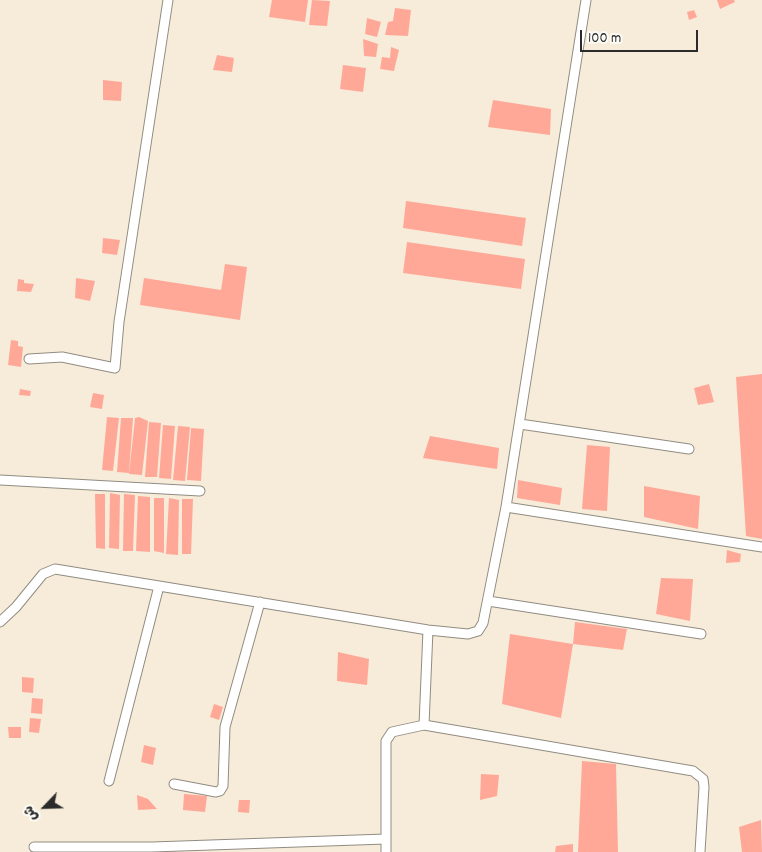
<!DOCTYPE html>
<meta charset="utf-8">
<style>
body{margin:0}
#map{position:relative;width:762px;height:852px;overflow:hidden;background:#f7ecd9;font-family:Dekko,"Playpen Sans Arabic",sans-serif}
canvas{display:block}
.north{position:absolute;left:20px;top:782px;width:50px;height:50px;-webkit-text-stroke:4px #fdfcf7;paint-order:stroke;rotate:246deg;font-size:14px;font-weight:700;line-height:20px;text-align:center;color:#2b2b2b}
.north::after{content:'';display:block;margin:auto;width:18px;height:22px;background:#2b2b2b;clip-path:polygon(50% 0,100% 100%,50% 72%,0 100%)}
.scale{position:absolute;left:580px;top:30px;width:118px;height:22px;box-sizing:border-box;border:2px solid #2b2b2b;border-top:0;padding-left:6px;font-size:15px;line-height:18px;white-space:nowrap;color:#2b2b2b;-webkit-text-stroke:4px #fdfcf7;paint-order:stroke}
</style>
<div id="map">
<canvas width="762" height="852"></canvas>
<div class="north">ش</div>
<div class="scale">100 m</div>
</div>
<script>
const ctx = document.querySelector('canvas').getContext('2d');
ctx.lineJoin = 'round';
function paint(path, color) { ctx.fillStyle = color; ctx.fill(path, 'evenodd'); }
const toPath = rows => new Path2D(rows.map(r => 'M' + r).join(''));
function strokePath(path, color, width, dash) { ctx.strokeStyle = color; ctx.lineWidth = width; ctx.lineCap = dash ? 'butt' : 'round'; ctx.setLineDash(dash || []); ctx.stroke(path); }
const building = toPath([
 [272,0,308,0,305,22,269,17],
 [312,0,330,1,327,26,309,25],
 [717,0,734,0,735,2,720,9],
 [395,8,411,10,408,36,385,35,388,22,393,21],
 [694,10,697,17,689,20,687,12],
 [367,18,381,22,377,37,365,34],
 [363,39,378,44,376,57,364,56],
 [391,47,399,50,394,71,380,69,382,57,390,58],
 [217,55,234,58,232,72,213,70],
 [343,65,366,68,363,92,340,89],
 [103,80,122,82,121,101,103,100],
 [493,100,551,109,550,135,488,127],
 [406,201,526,218,522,246,403,228],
 [103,238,120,240,117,255,102,253],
 [407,242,525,259,521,289,403,273],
 [225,264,247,267,240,320,140,305,144,278,221,290],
 [76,278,95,281,90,301,75,298],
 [18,279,24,280,24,283,34,284,31,292,17,291],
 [11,340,18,341,18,346,23,347,21,367,8,365],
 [762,374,762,539,746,536,736,377],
 [709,384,714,402,698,405,694,388],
 [20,389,31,391,30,396,19,395],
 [93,393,104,395,102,409,90,407],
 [107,417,119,418,113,471,102,470],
 [139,417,148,421,142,475,129,474,135,418],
 [121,418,133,418,129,473,117,472],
 [149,422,161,423,157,477,145,477],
 [163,425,175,426,171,479,159,478],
 [178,426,190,427,185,481,173,480],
 [191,428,204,429,201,481,187,480],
 [430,436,499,448,497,469,423,458],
 [587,445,610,447,607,511,582,509],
 [518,480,562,488,560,505,517,498],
 [644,486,700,496,698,529,644,517],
 [110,493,120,495,119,549,109,548],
 [95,494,105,494,105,549,96,548],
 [124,494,135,495,133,551,123,551],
 [138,496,150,497,150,552,136,551],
 [154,498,164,498,164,553,154,551],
 [169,498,179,500,178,555,166,554],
 [182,499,193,499,191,554,182,554],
 [727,550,741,554,740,562,726,563],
 [661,578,693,579,690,621,656,614],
 [575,622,627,629,623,650,573,644],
 [510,634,573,644,561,718,502,704],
 [338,652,369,659,367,685,337,681],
 [22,677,34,678,33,693,22,692],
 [32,698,43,699,42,714,31,713],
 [214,704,223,707,219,720,210,717],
 [30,718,41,719,39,733,29,732],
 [8,727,21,727,21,738,9,738],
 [144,745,156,748,153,765,141,762],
 [582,761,616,764,618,852,578,852],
 [481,774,499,775,497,796,480,800],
 [184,794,207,796,205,812,183,810],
 [137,795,148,799,157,809,138,810],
 [239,800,250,800,249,813,238,812],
 [761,820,762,852,742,852,739,827],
 [573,844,573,852,555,852,556,846]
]);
const minor = toPath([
 [29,359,62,357,115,368,119,322,168,0],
 [520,424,689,449],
 [0,480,200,491],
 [506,507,762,547],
 [488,601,701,634],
 [0,622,16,607,43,574,55,569,428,630,468,634,478,631,483,623,506,507,586,0],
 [424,725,428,630],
 [109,781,159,586],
 [174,784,216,792,220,791,223,786,225,727,260,602],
 [34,847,152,847,386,839],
 [386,852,386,741,392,732,424,725,693,771,703,779,704,787,700,852]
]);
paint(building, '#ffa898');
strokePath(minor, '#918c82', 11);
strokePath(minor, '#fff', 9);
</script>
